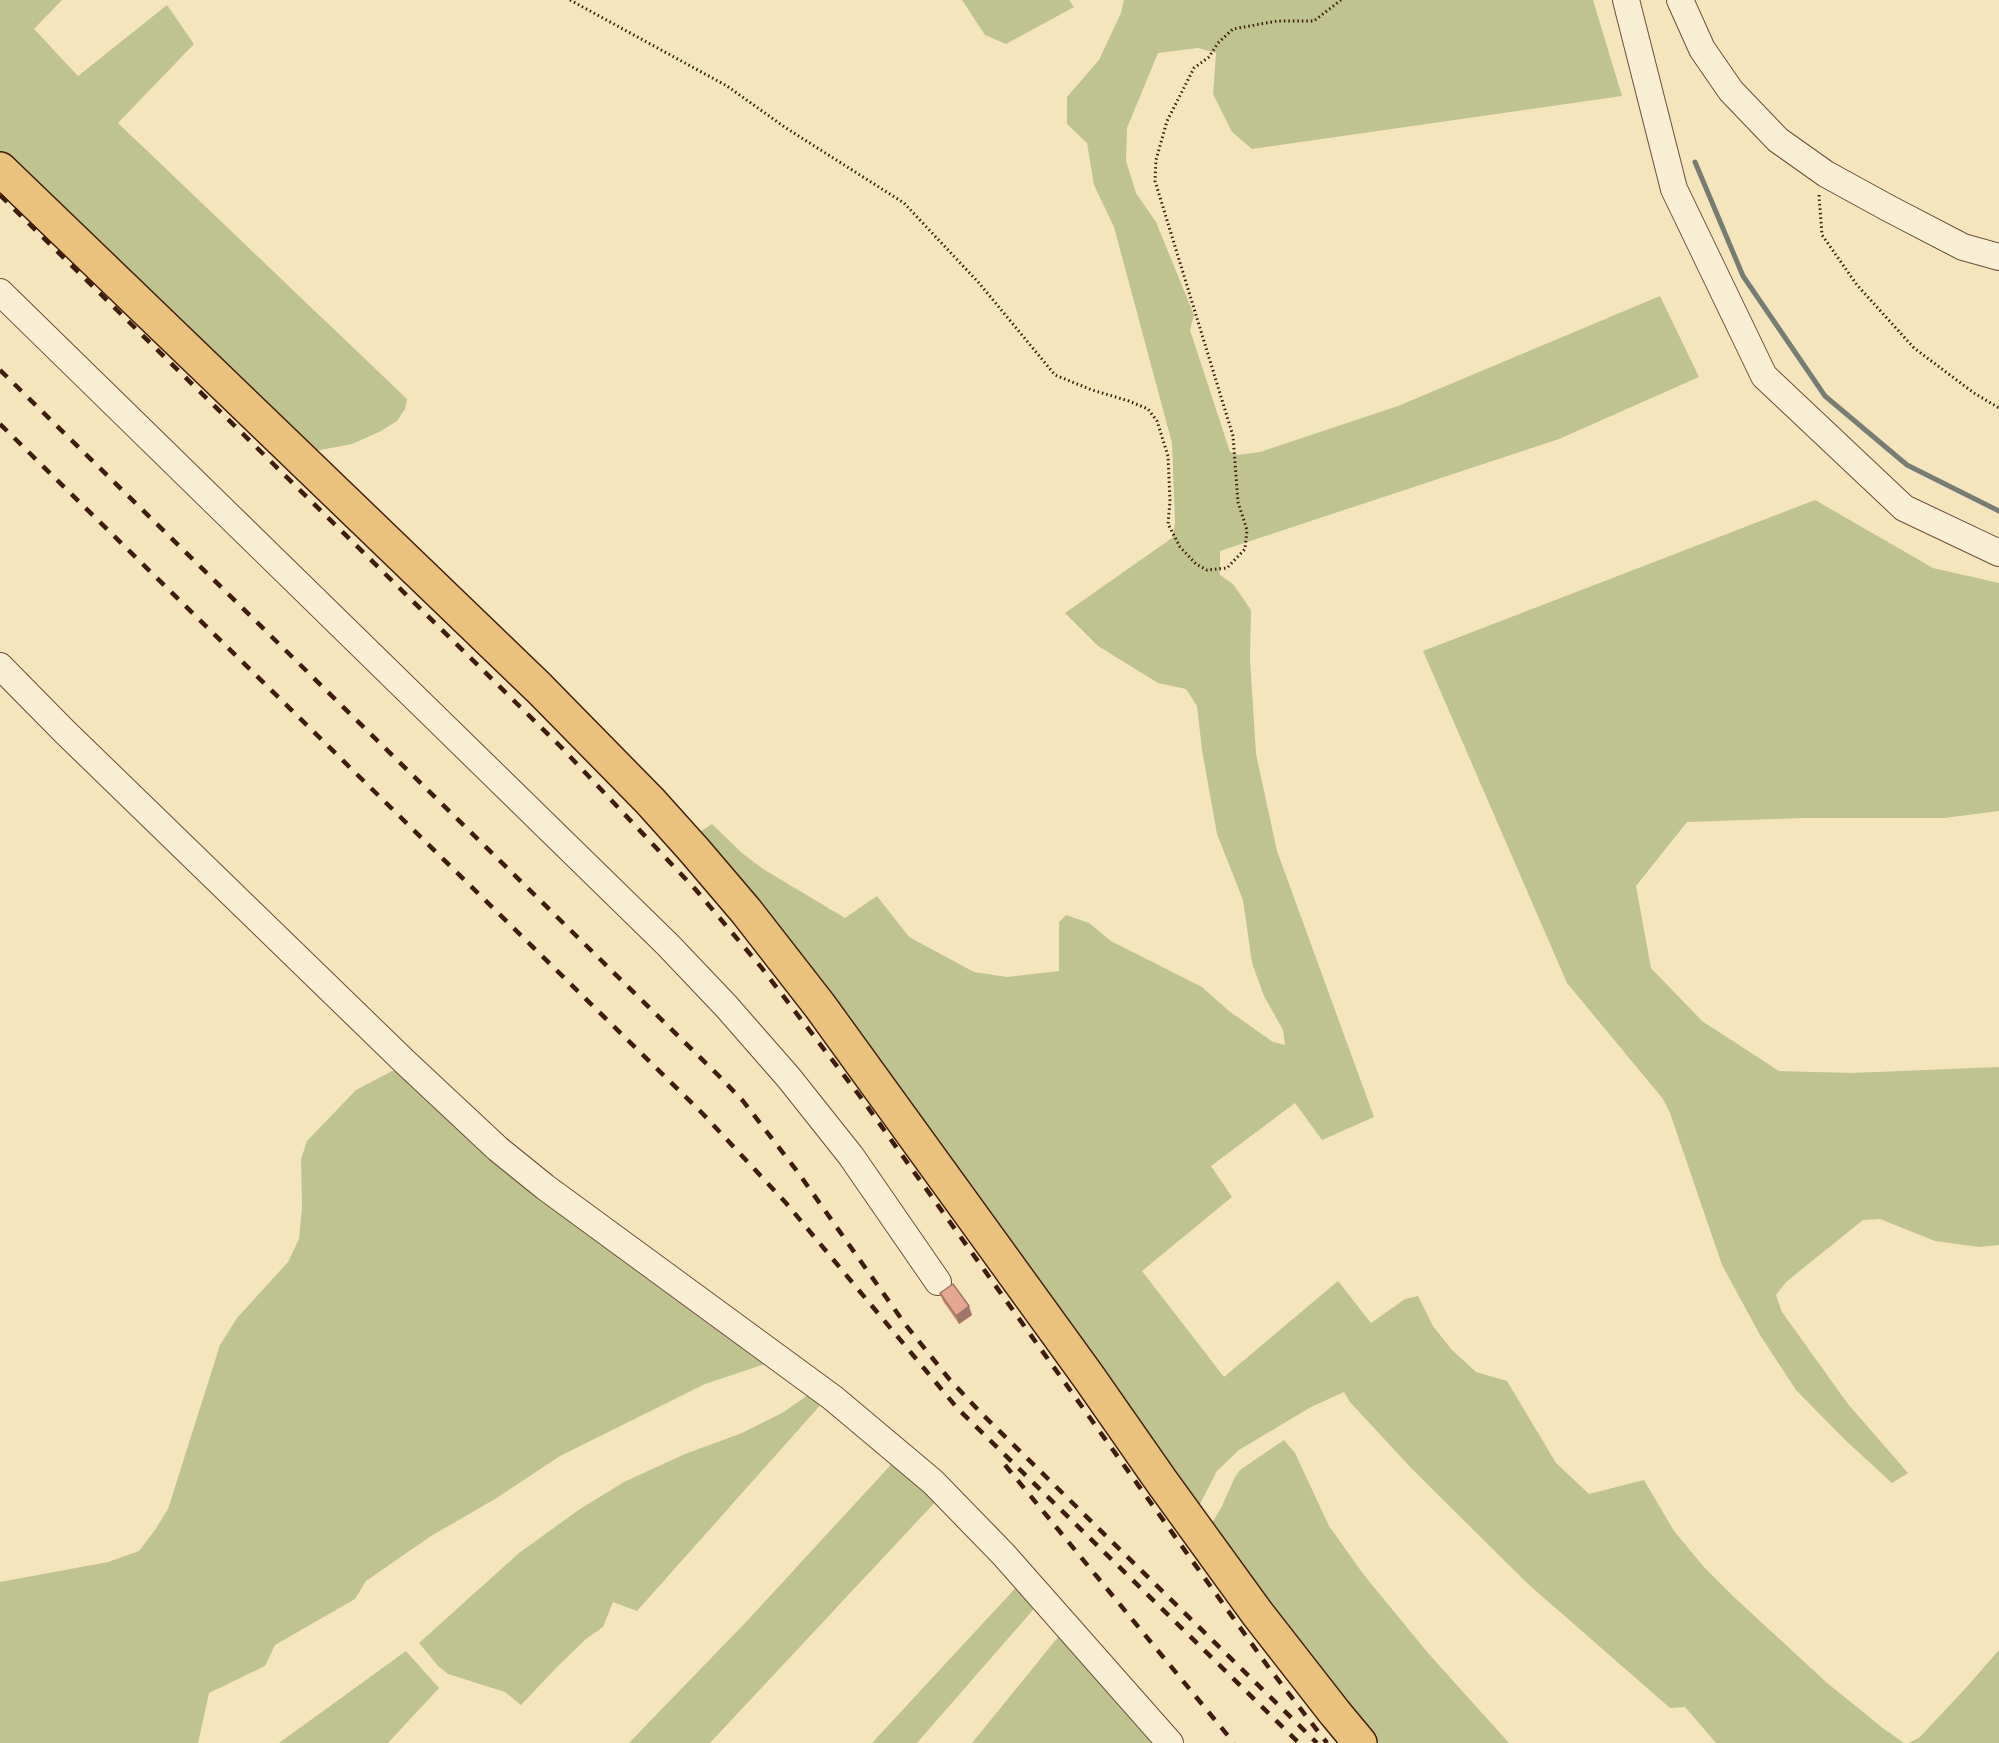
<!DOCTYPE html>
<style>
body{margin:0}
canvas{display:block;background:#f5e5bd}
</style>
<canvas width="1999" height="1743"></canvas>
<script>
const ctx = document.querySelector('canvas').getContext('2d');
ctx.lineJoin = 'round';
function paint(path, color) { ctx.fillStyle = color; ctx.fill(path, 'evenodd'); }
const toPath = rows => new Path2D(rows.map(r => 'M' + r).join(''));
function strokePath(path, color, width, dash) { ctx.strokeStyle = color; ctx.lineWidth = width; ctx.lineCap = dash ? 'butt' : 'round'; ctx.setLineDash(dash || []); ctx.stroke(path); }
const green = toPath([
 [0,0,62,0,34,29,78,76,167,5,194,44,118,123,407,399,405,409,397,421,379,432,352,444,315,451,0,160],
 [962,0,1069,0,1074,7,1006,44,985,35],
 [1124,0,1593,0,1622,96,1252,149,1232,132,1213,94,1216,53,1198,48,1158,53,1127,128,1126,161,1136,193,1156,222,1194,315,1190,330,1230,452,1238,455,1260,452,1398,406,1660,296,1699,377,1559,439,1220,551,1220,575,1233,584,1251,610,1250,659,1256,754,1277,851,1374,1117,1322,1140,1295,1103,1211,1166,1232,1197,1142,1271,1224,1377,1338,1281,1371,1323,1405,1299,1418,1296,1433,1326,1451,1349,1476,1372,1507,1381,1556,1463,1589,1494,1644,1480,1674,1531,1704,1567,1734,1597,1826,1682,1884,1729,1904,1743,1716,1743,1685,1707,1670,1708,1528,1584,1412,1469,1350,1402,1344,1392,1311,1407,1239,1450,1217,1471,1198,1508,697,834,712,824,742,853,763,869,845,918,877,896,909,937,974,972,1007,977,1059,971,1059,922,1066,915,1089,923,1111,941,1202,987,1229,1011,1273,1042,1285,1045,1283,1030,1264,996,1252,963,1243,900,1217,834,1202,750,1197,706,1186,689,1158,683,1098,646,1065,613,1172,538,1175,523,1172,443,1114,227,1094,185,1087,143,1067,124,1067,97,1099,60,1121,13],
 [1815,500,1933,568,1999,583,1999,811,1944,818,1804,818,1687,822,1636,886,1651,968,1702,1021,1779,1071,1851,1073,1999,1067,1999,1245,1979,1247,1935,1241,1880,1219,1863,1220,1786,1282,1776,1295,1782,1312,1848,1404,1908,1473,1892,1483,1844,1439,1796,1390,1760,1335,1722,1265,1670,1113,1663,1099,1567,983,1423,651],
 [406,1070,771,1362,705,1384,560,1456,495,1499,431,1536,366,1581,355,1599,275,1645,265,1666,209,1693,198,1743,0,1743,0,1582,108,1562,139,1551,155,1530,168,1509,220,1345,237,1318,288,1262,299,1239,302,1207,301,1159,307,1141,356,1090,392,1071],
 [811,1393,824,1401,637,1611,613,1602,603,1627,586,1639,558,1666,521,1705,505,1692,448,1674,438,1666,419,1643,519,1553,580,1509,624,1482,685,1454,742,1433,782,1413],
 [1284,1440,1295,1453,1329,1526,1364,1575,1428,1653,1509,1743,1379,1743,1322,1672,1210,1526,1221,1508,1235,1477,1240,1470],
 [898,1457,939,1498,710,1743,629,1743,746,1622],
 [1021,1582,1039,1603,917,1743,872,1743],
 [1063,1631,1165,1743,972,1743],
 [1999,1650,1999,1743,1908,1743,1919,1738,1963,1691],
 [406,1651,439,1688,388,1743,279,1743]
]);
const stream = toPath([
 [1695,162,1743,276,1825,396,1907,465,1999,511]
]);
const path = toPath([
 [570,0,727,86,786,128,904,203,979,283,1055,375,1092,390,1129,401,1148,409,1157,421,1168,456,1170,501,1168,524,1180,547,1196,564,1207,570,1227,568,1245,549,1247,530,1238,502,1233,436,1155,181,1156,160,1167,121,1194,68,1209,57,1218,43,1233,29,1277,21,1314,21,1341,0],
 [1819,195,1822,235,1857,285,1914,348,1974,393,1999,408]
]);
const minor = toPath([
 [1626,0,1674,189,1764,376,1904,508,1999,553],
 [1680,0,1702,49,1731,91,1778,140,1826,174,1888,208,1963,247,1999,257],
 [0,292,668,945,726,1006,789,1078,851,1156,938,1282],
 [0,666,65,732,405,1062,498,1149,545,1187,833,1398,933,1482,1004,1555,1170,1743]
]);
const major = toPath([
 [0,169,539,688,650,801,694,850,746,911,820,1006,1088,1376,1162,1482,1257,1613,1335,1713,1360,1743]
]);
const rail = toPath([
 [0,195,561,747,696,890,761,967,859,1095,1269,1668,1327,1743],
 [0,370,718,1075,743,1101,797,1171,905,1324,950,1380,982,1414,1317,1743],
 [0,424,703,1114,786,1203,958,1409,1299,1743],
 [1005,1465,1234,1743]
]);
const wall = toPath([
 [940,1293,972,1315,959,1324,943,1301]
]);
const shadedWall = toPath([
 [969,1306,972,1315,959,1324,956,1316]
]);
const building = toPath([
 [953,1284,969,1306,956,1316,940,1293,953,1284]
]);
paint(green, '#bfc38f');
strokePath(stream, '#777d73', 5);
strokePath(minor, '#6c4e3b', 28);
strokePath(major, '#3e1c10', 36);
strokePath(path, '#3e1c10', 3, [1.5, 3]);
strokePath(minor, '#f8eed4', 26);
strokePath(major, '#eac27e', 33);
strokePath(rail, '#3e1c10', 4.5, [10, 10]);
paint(wall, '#c58f7e');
paint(shadedWall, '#a07466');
paint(building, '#e5a692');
strokePath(building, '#a07466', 1.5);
</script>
